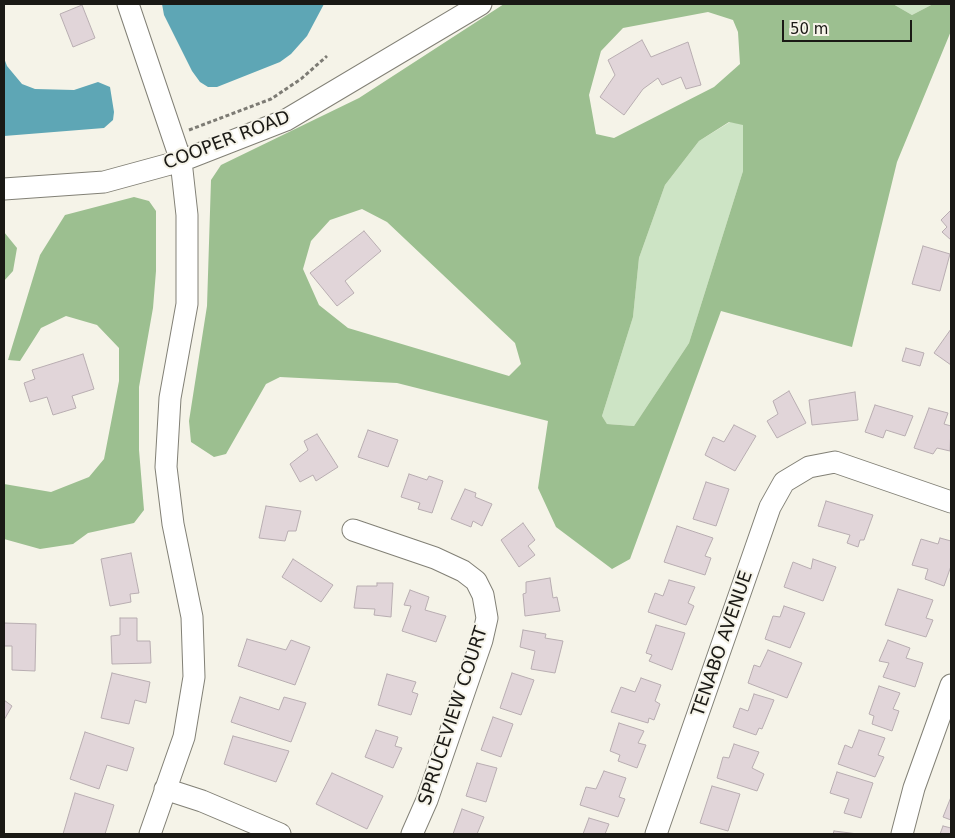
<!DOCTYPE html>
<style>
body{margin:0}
#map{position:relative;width:955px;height:838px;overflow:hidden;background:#f5f3e8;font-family:"DejaVu Sans",sans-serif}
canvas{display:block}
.frame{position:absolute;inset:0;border:5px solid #1a1915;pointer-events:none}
.scale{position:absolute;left:782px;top:20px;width:130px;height:22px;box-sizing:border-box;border:2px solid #1a1915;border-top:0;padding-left:6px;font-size:15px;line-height:18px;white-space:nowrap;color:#1a1915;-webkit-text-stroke:4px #f5f3e8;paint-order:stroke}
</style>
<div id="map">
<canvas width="955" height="838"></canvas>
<div class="frame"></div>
<div class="scale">50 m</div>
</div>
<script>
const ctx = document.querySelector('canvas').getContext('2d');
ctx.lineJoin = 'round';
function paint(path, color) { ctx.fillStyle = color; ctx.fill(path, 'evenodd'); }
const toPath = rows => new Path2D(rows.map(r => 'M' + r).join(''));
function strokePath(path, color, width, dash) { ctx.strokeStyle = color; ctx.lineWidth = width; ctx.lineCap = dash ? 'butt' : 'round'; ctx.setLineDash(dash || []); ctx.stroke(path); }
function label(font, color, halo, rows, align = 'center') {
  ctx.font = font + ' "DejaVu Sans",sans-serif'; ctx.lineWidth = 4; ctx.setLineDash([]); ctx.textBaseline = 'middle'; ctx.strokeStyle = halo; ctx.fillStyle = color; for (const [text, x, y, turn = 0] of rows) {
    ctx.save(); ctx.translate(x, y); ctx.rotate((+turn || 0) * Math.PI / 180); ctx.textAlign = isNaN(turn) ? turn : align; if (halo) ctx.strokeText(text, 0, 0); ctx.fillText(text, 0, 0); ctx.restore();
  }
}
const green = toPath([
 [893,4,933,4,912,15],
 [730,122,743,124,743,171,689,343,634,426,607,424,602,416,633,317,639,258,665,185,699,141]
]);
const forest = toPath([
 [504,4,893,4,912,15,933,4,951,4,951,31,897,162,852,347,721,311,630,559,612,569,556,527,538,488,548,421,397,383,280,377,266,384,226,454,214,457,191,442,189,421,207,306,211,180,221,165,359,98],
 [708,12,733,20,738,32,740,64,714,87,614,138,596,134,589,95,601,51,623,28],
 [729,122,743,125,743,171,689,343,634,426,607,424,602,416,633,317,639,258,665,185,699,141],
 [362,209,387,222,515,343,521,364,509,376,348,328,319,305,303,269,311,241,330,220],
 [134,197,149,201,156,211,156,271,153,308,139,387,139,450,144,510,134,523,88,533,73,544,40,549,4,539,4,484,51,492,89,477,104,459,119,381,119,348,97,325,66,316,41,328,20,361,8,360,40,255,65,215],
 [4,232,17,248,13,271,4,281]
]);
const water = toPath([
 [162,4,324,4,307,36,291,54,280,62,217,87,208,87,200,82,192,71,164,15],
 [4,58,7,66,22,84,35,89,74,90,98,82,110,87,114,112,113,120,104,128,4,136]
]);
const building = toPath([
 [82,5,95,38,73,47,60,14,82,5],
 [642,40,651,57,688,42,701,85,686,89,681,77,662,85,658,78,643,89,624,115,600,97,615,75,608,60,642,40],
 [951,210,951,240,942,232,947,227,941,220,951,210],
 [364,231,381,251,345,281,354,293,337,306,310,273,364,231],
 [923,246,950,254,940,291,912,284,923,246],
 [951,329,951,365,934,353,951,329],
 [906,348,924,353,920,366,902,361,906,348],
 [83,354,94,389,72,396,76,408,53,415,47,397,30,402,24,383,35,379,32,370,83,354],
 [789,391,806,423,777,438,767,421,778,414,773,401,789,391],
 [855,392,858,420,812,425,809,400,855,392],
 [875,405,913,416,905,436,886,430,883,438,865,432,875,405],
 [929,408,948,413,944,424,951,426,950,451,937,448,933,454,914,448,929,408],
 [734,425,756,436,735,471,705,455,713,437,724,442,734,425],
 [368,430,398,440,388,467,358,457,368,430],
 [317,434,338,467,316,481,313,475,300,482,290,464,308,450,304,441,317,434],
 [409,474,427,480,429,476,443,481,432,513,418,509,420,503,401,497,409,474],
 [706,482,729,489,716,526,693,519,706,482],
 [465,489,476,493,475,497,492,504,482,526,473,521,471,527,451,519,465,489],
 [826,501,873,515,864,540,860,540,858,547,847,543,850,535,818,526,826,501],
 [266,506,301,511,296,531,288,531,285,541,259,538,266,506],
 [523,523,535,540,528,546,535,555,519,567,501,540,523,523],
 [677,526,713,538,705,556,711,558,705,575,664,562,677,526],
 [940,538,951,541,951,566,944,586,925,579,928,569,912,565,921,539,938,544,940,538],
 [131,553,139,593,130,594,131,602,110,606,101,559,131,553],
 [293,559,333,585,321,602,282,577,293,559],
 [813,559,836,567,823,601,784,587,793,562,811,569,813,559],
 [550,578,553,598,557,597,560,611,525,616,523,594,526,593,526,582,550,578],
 [669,580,695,587,688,603,694,606,686,625,648,612,655,593,663,596,669,580],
 [377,583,393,583,391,617,374,615,375,609,354,608,357,586,377,586,377,583],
 [898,589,933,600,926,618,933,620,926,637,885,625,898,589],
 [410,590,429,597,425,610,446,616,436,642,402,631,411,606,404,605,410,590],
 [784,606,805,613,790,648,765,639,773,616,780,617,784,606],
 [120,618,137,618,137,641,150,641,151,663,112,664,111,636,120,635,120,618],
 [4,623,36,624,35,671,12,670,12,646,4,646,4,623],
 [656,625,685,633,672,670,649,661,652,655,646,653,656,625],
 [523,630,546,634,545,638,563,641,555,673,531,669,535,651,520,647,523,630],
 [247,639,286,650,291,640,310,647,295,685,238,666,247,639],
 [888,640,910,648,906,658,923,663,915,687,883,677,889,663,879,661,888,640],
 [768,650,802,663,787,698,748,683,754,665,760,667,768,650],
 [112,673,150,682,146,703,135,700,129,724,101,718,112,673],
 [512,673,534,680,521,715,500,708,512,673],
 [387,674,416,682,412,692,418,694,411,715,378,705,387,674],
 [641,678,661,685,655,701,660,704,654,720,649,718,648,723,611,712,621,687,635,692,641,678],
 [879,686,900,693,893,709,899,711,892,731,872,724,874,716,869,714,879,686],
 [754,694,774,700,762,729,759,728,756,735,733,727,740,708,748,711,754,694],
 [240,697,279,710,284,697,306,703,291,742,231,722,240,697],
 [4,700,12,706,4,720,4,700],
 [493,717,513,724,501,757,481,750,493,717],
 [619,723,644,731,638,743,646,745,637,768,618,761,620,755,610,751,619,723],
 [376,730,398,737,395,746,402,748,393,768,365,757,376,730],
 [859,730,885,738,878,755,884,757,875,777,838,764,845,745,852,748,859,730],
 [85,732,134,748,127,771,107,765,99,789,70,779,85,732],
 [233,736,289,751,276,782,224,764,233,736],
 [734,744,759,752,752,768,764,774,757,791,717,778,723,757,729,758,734,744],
 [477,763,497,768,486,802,466,796,477,763],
 [604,771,626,778,619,797,625,799,618,817,580,805,586,787,596,789,604,771],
 [837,772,873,783,861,818,844,813,849,799,830,793,837,772],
 [332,773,383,796,367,829,316,804,332,773],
 [712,786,740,794,728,831,700,823,712,786],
 [75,793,114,805,105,834,63,834,75,793],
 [951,797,951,820,943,817,951,797],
 [462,809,484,817,477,834,453,834,462,809],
 [589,818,609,824,605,834,583,834,589,818],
 [943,826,951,828,951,834,940,834,943,826],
 [834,831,858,834,833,834,834,831]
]);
const path = toPath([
 [189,130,271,99,301,79,327,56]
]);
const minor = toPath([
 [128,4,181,161,187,215,187,304,170,398,166,467,173,524,192,617,194,677,184,737,150,834],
 [4,189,104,182,181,161,286,120,481,4],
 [353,530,435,558,463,571,476,581,483,595,487,618,482,640,427,800,412,834],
 [165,789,202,801,280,834],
 [656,834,770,507,784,482,809,467,835,462,951,502],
 [902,834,914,788,951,685]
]);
const streetNames = [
 ["COOPER ROAD",227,141,-21],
 ["TENABO AVENUE",723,644,-71],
 ["SPRUCEVIEW COURT",454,716,-72]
];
paint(green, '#cde4c5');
paint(forest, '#9cbf90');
paint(water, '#5ea6b5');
paint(building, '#e1d5d9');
strokePath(building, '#b8adb1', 1);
strokePath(minor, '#828076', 23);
strokePath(path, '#7d7b74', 3, [4, 2.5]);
strokePath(minor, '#fff', 21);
label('18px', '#1a1915', '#f5f3e8', streetNames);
</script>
